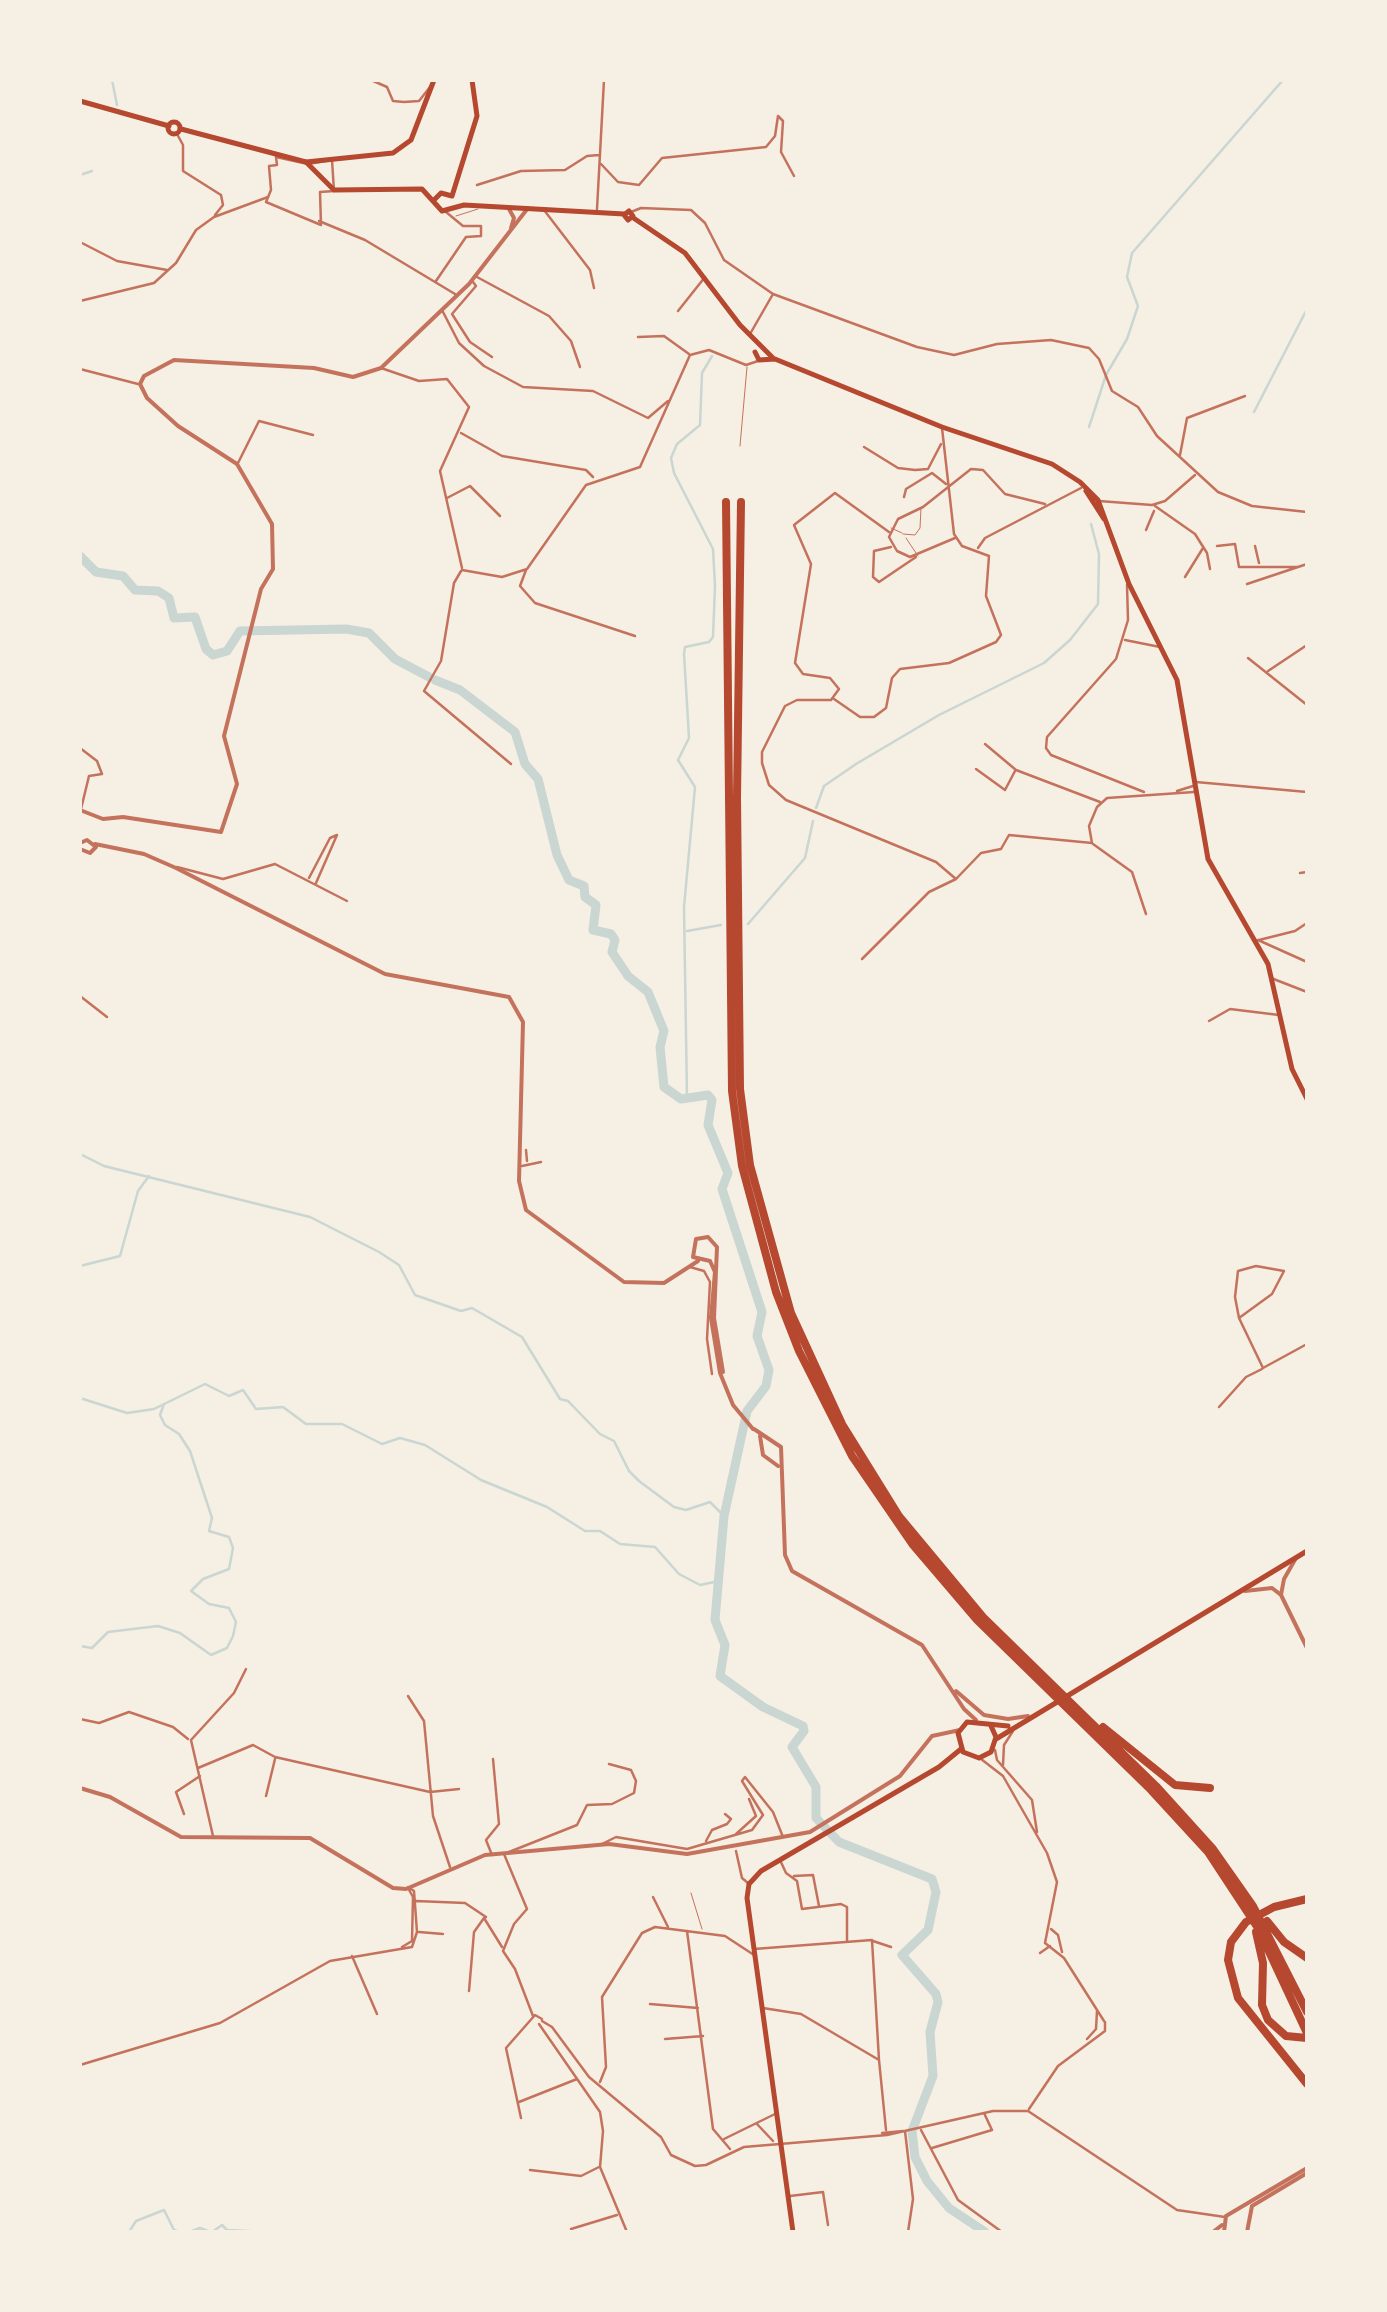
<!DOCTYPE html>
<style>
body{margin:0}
#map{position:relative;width:1387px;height:2312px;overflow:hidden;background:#f6efe4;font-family:"Archivo Narrow",sans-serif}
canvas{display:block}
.frame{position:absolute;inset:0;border:82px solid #f6efe4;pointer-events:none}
</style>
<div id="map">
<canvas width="1387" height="2312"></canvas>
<div class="frame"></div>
</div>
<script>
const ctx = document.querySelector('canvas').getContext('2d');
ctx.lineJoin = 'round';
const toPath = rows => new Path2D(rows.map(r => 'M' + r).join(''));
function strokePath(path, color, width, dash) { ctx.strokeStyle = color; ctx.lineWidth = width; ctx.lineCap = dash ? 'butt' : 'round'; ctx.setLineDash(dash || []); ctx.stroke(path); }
const stream = toPath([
 [112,80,117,105],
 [80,175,92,171],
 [1254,412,1307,309],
 [1089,427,1106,375,1127,339,1138,306,1127,277,1132,253,1283,80],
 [816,808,824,786,856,764,939,715,1044,663,1070,640,1098,604,1099,554,1091,524],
 [748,924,805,858,813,821],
 [687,931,721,925],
 [687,1098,684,907,695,787,678,760,689,738,684,654,685,647,709,642,713,637,715,586,713,549,674,473,671,458,677,444,700,425,702,373,712,356],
 [80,1154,104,1166,310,1217,379,1252,399,1265,415,1295,461,1311,472,1308,522,1337,560,1399,568,1401,600,1434,614,1441,629,1471,639,1481,674,1507,686,1510,710,1502,724,1516],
 [80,1266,120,1256,138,1191,149,1176],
 [80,1398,127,1413,154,1409,205,1384,229,1396,243,1390,256,1409,283,1407,306,1424,342,1424,382,1444,400,1438,425,1445,481,1480,547,1507,585,1531,600,1531,620,1544,655,1547,679,1574,700,1585,719,1581],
 [80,1646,92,1648,108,1632,158,1626,180,1633,211,1655,227,1648,233,1636,236,1622,229,1608,209,1604,191,1591,203,1579,229,1569,233,1548,229,1537,209,1531,212,1518,190,1451,179,1434,165,1425,160,1415,164,1404],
 [129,2232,136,2221,164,2210,174,2230,180,2232],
 [189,2232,200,2228,210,2232],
 [212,2232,222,2225,227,2230,269,2232]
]);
const river = toPath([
 [80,556,96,572,123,576,135,590,158,591,169,598,174,618,195,617,206,649,213,655,227,651,240,631,346,629,369,633,395,659,429,677],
 [435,680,460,690,515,732,525,764,538,779,557,855,569,880,584,886,585,897,596,905,593,930,611,934,615,940,612,952,628,976,648,992,664,1031,660,1047,664,1087,681,1099,708,1095,712,1100,708,1125,728,1173,722,1189,762,1312,757,1336,769,1370,766,1386,747,1411,724,1516,715,1620,725,1645,720,1676,763,1707,803,1726,804,1731,792,1747,816,1787,816,1818,839,1842,932,1879,936,1892,928,1930,902,1955,936,1994,938,2002,930,2032,933,2076,912,2131,915,2157,927,2181,949,2208,985,2232]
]);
const service = toPath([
 [456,216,478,209],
 [740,446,747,367],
 [891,528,902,533],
 [903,534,915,535,920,528,921,508],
 [906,538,918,556],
 [691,1893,702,1929]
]);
const pedestrian = toPath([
 [276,157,308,164,332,160,334,191,320,192,321,225,266,202,271,190,269,166,277,165,276,157],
 [690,1267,704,1271,710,1282,707,1339,712,1374],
 [757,2124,773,2141],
 [724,2139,777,2113]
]);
const minor = toPath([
 [371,80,387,87,393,101,404,102,419,101,430,87],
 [177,134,183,145,183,171,221,195,223,205,215,215],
 [601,164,618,182,639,185,662,158,766,147,775,136,778,116,783,121,781,152,794,176],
 [477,185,521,171,565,170,587,156,599,155],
 [597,209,604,80],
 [544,210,590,270,594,288],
 [631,212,641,208,691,210,705,223,724,260,773,294,917,347,954,355,997,344,1051,340,1089,348,1099,359,1112,391,1138,407,1157,436,1218,492,1252,506,1307,512],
 [319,221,365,240,455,294],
 [80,242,117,261,167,270],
 [477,277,549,316,571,341,580,367],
 [436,281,466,237,481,236,481,226,463,226,446,212],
 [473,282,476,286,452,314,470,342,492,357],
 [80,301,154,283,176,263,196,230,214,217,268,197],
 [442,310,459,343,484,366,523,387,593,391,648,418,668,401],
 [678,311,705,277],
 [750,334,773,294],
 [638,337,664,336,689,354],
 [381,368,419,381,447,379,469,407,440,471,462,568],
 [80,369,138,384],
 [461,433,502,456,586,470,593,477],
 [864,447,898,468,915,470,928,469,941,444],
 [1180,455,1187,418,1245,396],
 [238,463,259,421,313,435],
 [904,497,906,489,932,473,946,484],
 [447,498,470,486,500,516],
 [1099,501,1152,505,1165,501,1195,475],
 [1155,506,1195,534,1207,553,1210,569],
 [1146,530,1154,511],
 [889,532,835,493,794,525,811,564,795,663,803,674,830,678,839,689,831,700,797,700,785,706,762,752,762,763,769,785,786,800,936,862,956,879],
 [955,538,910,557,897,551,889,537,898,519,923,507,971,469,983,470,1005,494,1045,504],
 [1217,546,1235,544,1239,567,1297,567],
 [1255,546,1259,563],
 [891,547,874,551,873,577,879,582,916,557],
 [978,548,985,538,1081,488],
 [462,570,502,577,527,569,586,485,640,467,690,355,709,350,746,365,758,361],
 [526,570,520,586,535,603,635,636],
 [461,571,454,583,441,661,424,691,511,764],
 [1185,577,1203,548],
 [1247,584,1307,564],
 [1127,585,1128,620,1116,659,1047,737,1046,748,1051,755,1144,792],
 [1125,640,1160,647],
 [1248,658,1307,705],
 [1268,671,1307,645],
 [834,699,860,717,874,717,886,708,892,678,900,669,949,663,996,642,1001,635,986,596,989,556,962,546,954,534,942,428],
 [985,744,1016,770,1100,802],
 [80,748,97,761,102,774,89,776,81,809],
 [976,769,1005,790,1015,771],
 [1196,782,1307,792],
 [1177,791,1193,786],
 [1093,844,1132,872,1146,914],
 [177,867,223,879,275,864,347,901],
 [1300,873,1307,872],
 [309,878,330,838,337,835,316,883],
 [1258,940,1307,962],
 [1259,940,1295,931,1307,923],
 [862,959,929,892,956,879,981,853,1001,849,1009,835,1092,843,1089,826,1097,807,1107,798,1194,792],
 [1271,978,1307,992],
 [80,996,107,1017],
 [1209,1021,1230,1009,1279,1015],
 [526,1150,527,1161],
 [522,1166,541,1162],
 [1239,1318,1235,1297,1238,1271,1256,1266,1284,1271,1272,1294,1239,1318,1263,1368,1307,1344],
 [1219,1407,1246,1377,1262,1369],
 [408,1696,424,1721,433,1816,450,1867],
 [80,1719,99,1723,129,1712,173,1727,188,1739],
 [995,1750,997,1760,1032,1800,1037,1832],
 [981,1759,1003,1776,1047,1853,1057,1882,1045,1943,1064,1958,1104,2021],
 [1003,1765,1004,1745,1013,1731],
 [198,1768,253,1745,275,1757,430,1792,459,1789],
 [266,1796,275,1759],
 [184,1814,176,1792,200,1776],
 [736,1834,756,1816,749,1799],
 [213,1836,191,1740,234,1693,246,1669],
 [706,1841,712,1830,727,1824,731,1819,725,1814],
 [602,1844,616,1837,687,1849,752,1830,763,1815,742,1781,745,1777,773,1812,783,1837],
 [736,1851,742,1878,748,1883],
 [492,1855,486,1840,499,1824,493,1759],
 [780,1860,786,1873,797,1881,802,1909,841,1904,847,1907,847,1940],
 [794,1876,813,1875,819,1906],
 [653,1897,668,1927],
 [416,1901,465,1903,486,1917],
 [1051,1929,1058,1935,1062,1952],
 [687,1931,713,2129,730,2149],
 [419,1932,443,1934],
 [873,1941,891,1947],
 [402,1947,412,1941,413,1897,408,1888],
 [754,1949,872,1940,879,2060],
 [1040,1953,1050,1946],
 [352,1956,377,2014],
 [469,1991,474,1932,484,1918,502,1947],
 [650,2004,698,2008],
 [763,2008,801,2014,879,2060,886,2130],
 [533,2016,515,1969,503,1951,514,1924,527,1909,504,1854,577,1825,587,1805,612,1804,634,1793,636,1781,631,1770,609,1764],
 [542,2021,552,2027,589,2077,661,2137,671,2155,695,2166,706,2165,744,2147,887,2135,993,2111,1028,2111,1177,2210,1225,2217],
 [539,2024,600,2112,603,2131,600,2167,627,2232],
 [665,2039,703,2036],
 [1087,2039,1096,2029,1097,2011],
 [80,2065,220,2023,330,1961,412,1947,417,1932,414,1891,408,1887],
 [600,2082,606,2067,602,1997,642,1933,655,1927,725,1936,754,1955],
 [519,2102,577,2079],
 [1029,2109,1058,2066,1105,2031,1105,2022],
 [521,2118,506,2048,535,2015,542,2019],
 [921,2130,958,2200,1002,2232],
 [905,2131,913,2199,908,2232],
 [882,2133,903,2131],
 [932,2148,992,2130,984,2113],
 [530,2170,581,2176,599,2167],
 [790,2196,823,2192,828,2225],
 [571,2229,617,2215]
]);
const tertiary = toPath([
 [509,209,514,218,511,228],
 [80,810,103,819,123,817,221,832,237,784,224,736,261,589,273,569,272,524,237,464,178,426,147,398,140,384,144,376,174,360,314,368,353,377,381,368,469,284,528,208],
 [80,843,87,840,96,847,90,853,80,849],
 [95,844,144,854,176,868,385,974,509,997,523,1022,519,1181,526,1210,624,1282,664,1283,698,1261],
 [710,1261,715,1272,711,1318,720,1373,733,1405,753,1429],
 [710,1261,693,1257,696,1239,708,1237,717,1247,714,1318,723,1372],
 [754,1429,781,1447,785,1555,792,1571,922,1645,964,1709,976,1720],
 [760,1436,763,1455,778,1466],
 [1245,1591,1272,1588,1281,1595,1307,1648],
 [1281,1595,1284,1579,1296,1558],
 [956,1691,984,1715,1008,1719,1028,1716],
 [80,1788,110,1797,181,1837,310,1838,393,1888,406,1889,485,1855,609,1844,687,1854,810,1832,900,1776,932,1736,960,1730],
 [1213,2232,1222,2225],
 [1224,2232,1226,2216,1307,2168],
 [1247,2232,1252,2206,1307,2173]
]);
const secondary = toPath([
 [80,101,169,126],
 '168 128a6 6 0 1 1 12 0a6 6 0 1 1-12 0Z',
 [181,129,306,162,393,153,411,140,434,80],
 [306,162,334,190,422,189,442,211,464,205,624,214],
 [452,196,477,116,472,80],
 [434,200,441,193,452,196],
 [629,211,633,216,628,220,624,215,629,211],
 [632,217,685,253,740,325,773,358],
 [755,352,759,360,775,359,942,427,1052,464,1080,482,1098,500,1129,584,1177,680,1208,859,1268,964,1292,1069,1307,1099],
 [1086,491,1104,519]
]);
const primary = toPath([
 [991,1726,996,1737,991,1752,979,1758,963,1752,958,1733,967,1722,1008,1726],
 [996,1739,1307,1551],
 [793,2232,747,1898,749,1884,761,1871,939,1767,961,1749]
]);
const motorway = toPath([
 [726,502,732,1091,742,1166,776,1292,799,1351,852,1456,913,1545,977,1620,1151,1790,1208,1852,1258,1928,1307,2033],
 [741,502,737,797,740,1089,750,1165,791,1313,842,1424,899,1516,983,1617,1156,1786,1213,1849,1253,1906,1307,2012],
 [1103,1727,1175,1785,1210,1788],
 [1307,1899,1274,1907,1246,1922,1231,1942,1228,1960,1238,1998,1307,2084],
 [1267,1921,1284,1942,1307,1958],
 [1256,1932,1263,1963,1262,2005,1268,2020,1286,2036,1307,2038]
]);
strokePath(stream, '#c9d6d2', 2.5);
strokePath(river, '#c9d6d2', 9);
strokePath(service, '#c5725c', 1);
strokePath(pedestrian, '#c5725c', 2.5);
strokePath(minor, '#c5725c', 2.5);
strokePath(tertiary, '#c5725c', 4);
strokePath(secondary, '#b5482f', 5);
strokePath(primary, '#b5482f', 5);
strokePath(motorway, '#b5482f', 8);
</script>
